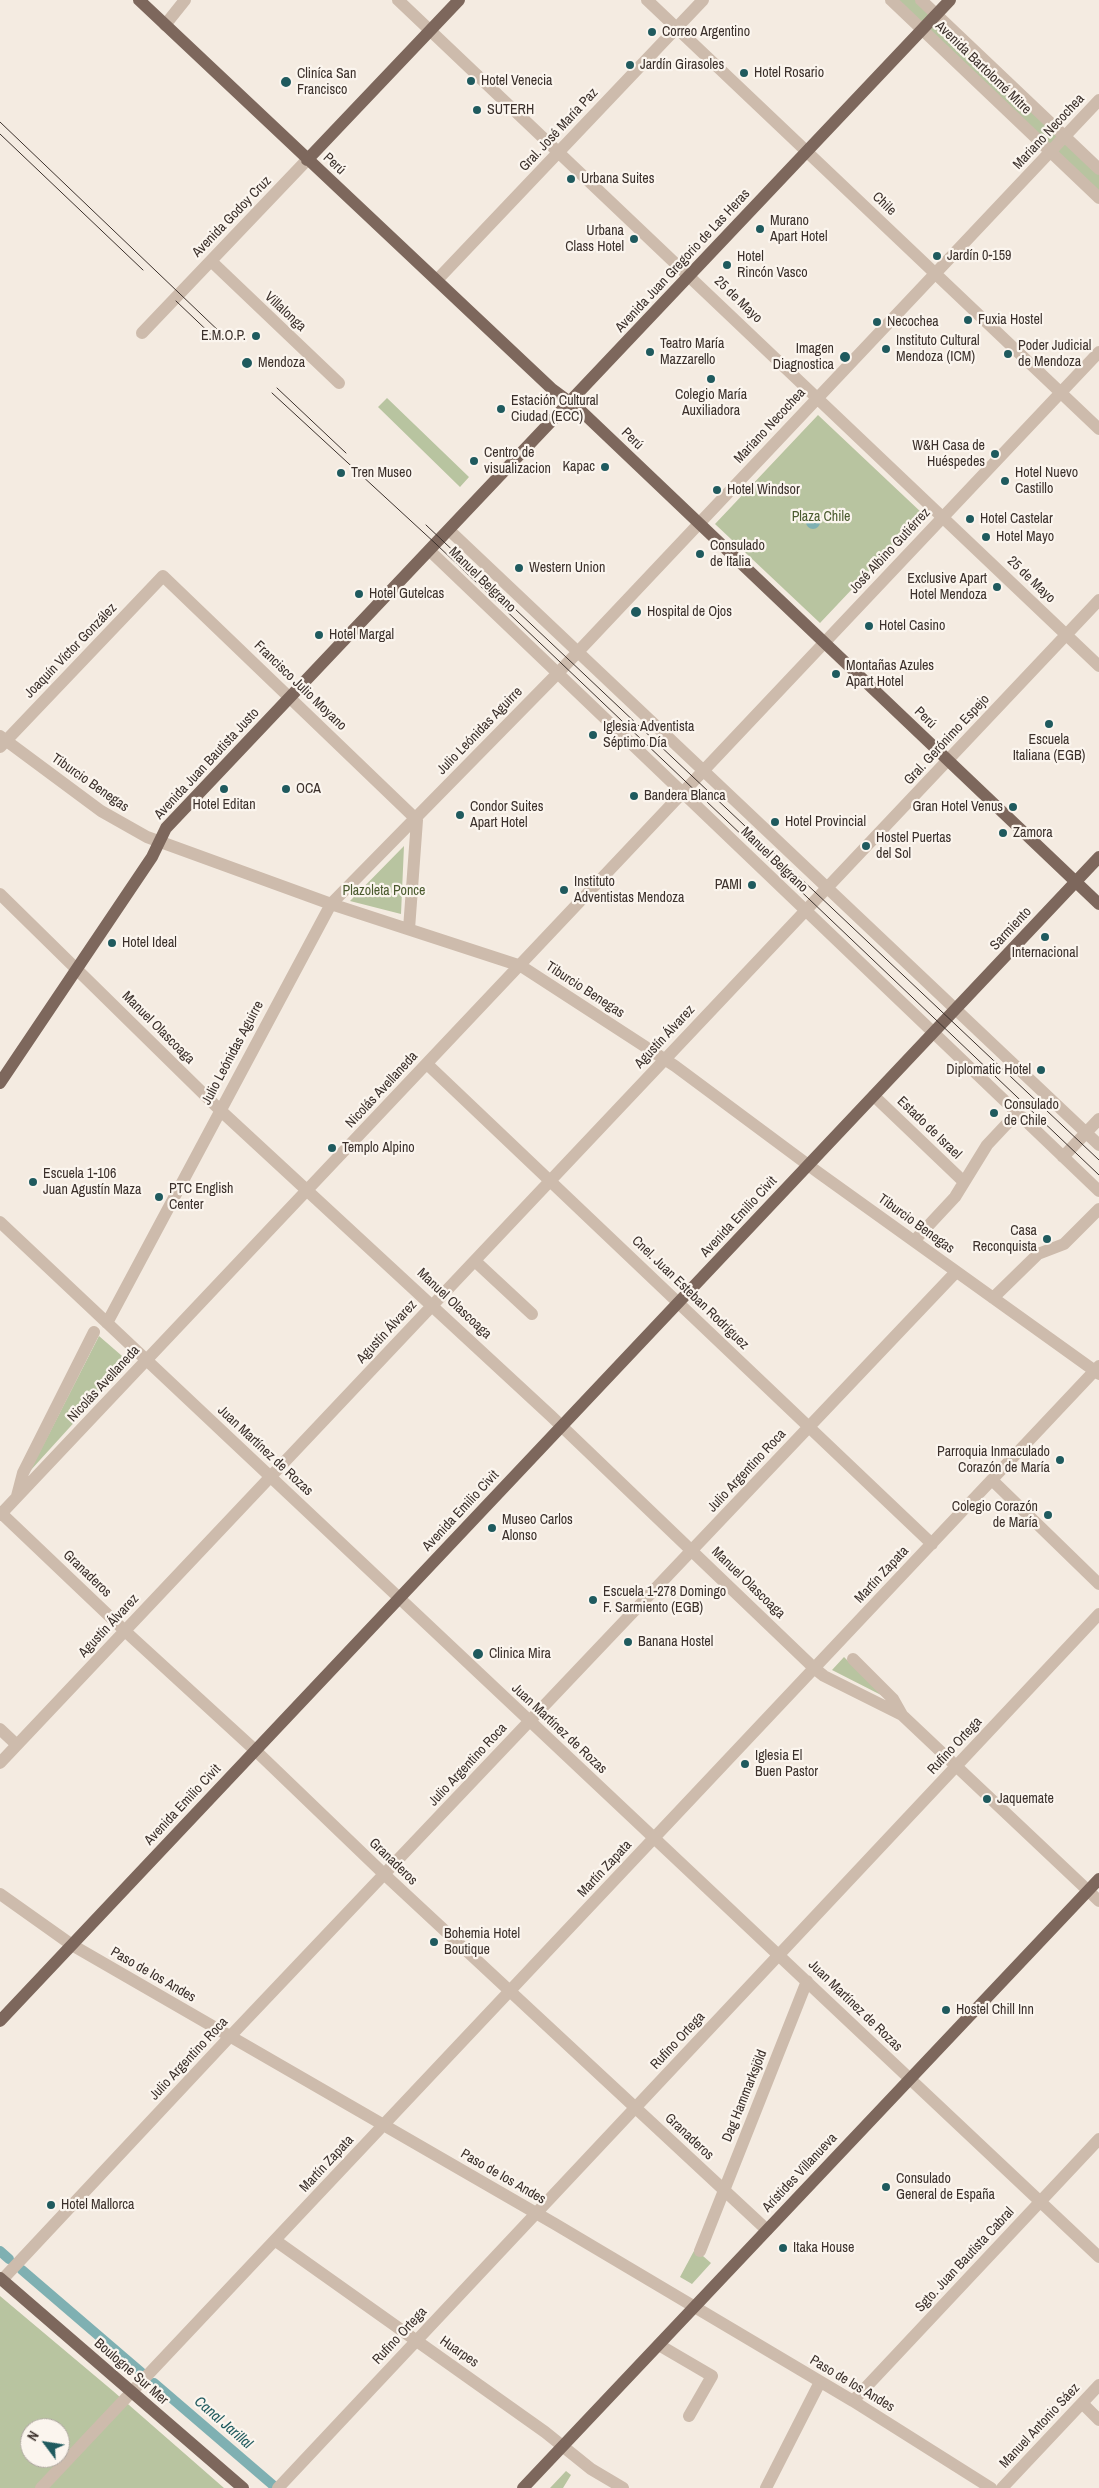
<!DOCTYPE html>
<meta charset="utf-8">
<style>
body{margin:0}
#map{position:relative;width:1099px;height:2488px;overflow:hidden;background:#f4ebe1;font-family:"Archivo Narrow",sans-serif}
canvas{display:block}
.north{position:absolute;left:20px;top:2418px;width:50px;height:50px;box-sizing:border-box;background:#fbf5ee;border:1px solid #aea6a0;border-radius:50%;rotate:301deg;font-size:14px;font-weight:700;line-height:20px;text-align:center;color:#3b302b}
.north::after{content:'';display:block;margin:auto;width:18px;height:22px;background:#1f5a5e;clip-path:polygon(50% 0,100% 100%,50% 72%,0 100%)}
</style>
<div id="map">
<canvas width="1099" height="2488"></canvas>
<div class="north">N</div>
</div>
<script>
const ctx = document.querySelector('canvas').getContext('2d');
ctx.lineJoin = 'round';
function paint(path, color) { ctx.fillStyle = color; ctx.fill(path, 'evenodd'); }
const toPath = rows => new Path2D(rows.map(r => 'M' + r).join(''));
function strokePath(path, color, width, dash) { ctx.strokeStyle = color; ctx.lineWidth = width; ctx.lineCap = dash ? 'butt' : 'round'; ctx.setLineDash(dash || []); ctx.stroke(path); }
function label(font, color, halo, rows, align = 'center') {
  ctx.font = font + ' "Archivo Narrow",sans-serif'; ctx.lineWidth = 4.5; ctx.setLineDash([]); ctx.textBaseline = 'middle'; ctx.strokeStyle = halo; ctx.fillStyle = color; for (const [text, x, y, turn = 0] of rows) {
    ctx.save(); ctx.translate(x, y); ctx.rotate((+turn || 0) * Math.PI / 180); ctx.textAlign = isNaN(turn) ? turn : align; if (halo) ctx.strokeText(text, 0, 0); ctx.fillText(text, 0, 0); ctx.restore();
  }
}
const green = toPath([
 [891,0,921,0,1099,169,1099,198],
 [387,398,469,477,460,487,378,407],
 [818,415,923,514,820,623,715,524],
 [404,846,401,914,350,901],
 [99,1336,129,1362,30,1471],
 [844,1657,883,1696,832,1670],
 [695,2249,711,2263,692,2284,680,2277],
 [0,2296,113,2391,224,2488,0,2488],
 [30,2428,60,2428,60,2458,30,2458],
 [566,2471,571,2475,563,2488,550,2488]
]);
const water = toPath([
 '806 522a7 7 0 1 1 14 0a7 7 0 1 1-14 0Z'
]);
const canal = toPath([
 [0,2251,9,2259],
 [22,2270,142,2373],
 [154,2383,274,2486]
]);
const minor = toPath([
 [398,0,1099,666],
 [647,0,1099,429],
 [891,0,1099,198],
 [921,0,1099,169],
 [165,25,185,0],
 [211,261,339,383],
 [437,280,703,0],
 [142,333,307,160],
 [449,530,1099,1145],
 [430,551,1099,1191],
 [0,736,101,811,147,837,331,904,521,966,675,1066,819,1173,1099,1374],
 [0,747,163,576,417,820,409,929],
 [0,894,220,1110,551,1416,814,1668,824,1676,902,1715,1099,1901],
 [427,1064,932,1544],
 [874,1096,964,1182],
 [1063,1157,1099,1119],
 [0,1222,1099,2257],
 [914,1241,955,1197,987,1145,1017,1113],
 [475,1261,532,1314],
 [993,1298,1038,1254,1064,1244,1099,1209],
 [107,1323,331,904,557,674,1099,100],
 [992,1480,1099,1584],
 [17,1496,23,1473,94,1332],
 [0,1512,125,1631,256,1751,385,1875,767,2230],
 [0,1515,1099,352],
 [853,1659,893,1699,902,1715],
 [0,1729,17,1745],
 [0,1763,1099,600],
 [0,1894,72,1945,555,2224,853,2401,991,2488],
 [276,2241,545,2432,591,2469,623,2488],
 [700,2251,807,1981],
 [2,2280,238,2028,956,1272],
 [659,2345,712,2376,689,2416],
 [853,2401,1099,2139],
 [1082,2403,1099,2420],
 [41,2488,1099,1366],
 [278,2488,1099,1614],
 [766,2488,820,2382],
 [1002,2488,1099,2385]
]);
const major = toPath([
 [139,0,552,389,579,409,1099,904],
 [307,160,459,0],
 [0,1083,152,857,166,828,950,0],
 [0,2021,1099,857],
 [0,2278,243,2488],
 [523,2488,1099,1879]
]);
const tram = toPath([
 [0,122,224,336],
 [0,134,143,270],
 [176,301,218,341],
 [277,388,346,453],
 [272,393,436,544,1099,1175],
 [426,525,1099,1160]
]);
const markers = [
 [652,32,5,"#1f5a5e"],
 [630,65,5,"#1f5a5e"],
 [744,73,5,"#1f5a5e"],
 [471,81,5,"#1f5a5e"],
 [286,82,6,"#1f5a5e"],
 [477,110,5,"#1f5a5e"],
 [571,179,5,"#1f5a5e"],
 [760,229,5,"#1f5a5e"],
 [634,239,5,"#1f5a5e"],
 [937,256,5,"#1f5a5e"],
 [727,265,5,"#1f5a5e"],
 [968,320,5,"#1f5a5e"],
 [877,322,5,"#1f5a5e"],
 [256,336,5,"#1f5a5e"],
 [886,349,5,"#1f5a5e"],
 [650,352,5,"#1f5a5e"],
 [1008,354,5,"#1f5a5e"],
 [845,357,6,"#1f5a5e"],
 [247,363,6,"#1f5a5e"],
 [711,379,5,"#1f5a5e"],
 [501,409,5,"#1f5a5e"],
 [995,454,5,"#1f5a5e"],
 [474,461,5,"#1f5a5e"],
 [605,467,5,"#1f5a5e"],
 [341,473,5,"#1f5a5e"],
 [1005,481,5,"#1f5a5e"],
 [717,490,5,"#1f5a5e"],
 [970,519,5,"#1f5a5e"],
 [986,537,5,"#1f5a5e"],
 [700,554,5,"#1f5a5e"],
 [519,568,5,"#1f5a5e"],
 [997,587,5,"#1f5a5e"],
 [359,594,5,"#1f5a5e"],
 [636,612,6,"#1f5a5e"],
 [869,626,5,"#1f5a5e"],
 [319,635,5,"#1f5a5e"],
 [836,674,5,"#1f5a5e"],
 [1049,724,5,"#1f5a5e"],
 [593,735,5,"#1f5a5e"],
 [224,789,5,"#1f5a5e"],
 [286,789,5,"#1f5a5e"],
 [634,796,5,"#1f5a5e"],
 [1013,807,5,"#1f5a5e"],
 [460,815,5,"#1f5a5e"],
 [775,822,5,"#1f5a5e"],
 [1003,833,5,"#1f5a5e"],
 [866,846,5,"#1f5a5e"],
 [752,885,5,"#1f5a5e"],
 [564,890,5,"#1f5a5e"],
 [1045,937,5,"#1f5a5e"],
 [112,943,5,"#1f5a5e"],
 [1041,1070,5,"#1f5a5e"],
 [994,1113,5,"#1f5a5e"],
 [332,1148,5,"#1f5a5e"],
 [33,1182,5,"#1f5a5e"],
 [159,1197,5,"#1f5a5e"],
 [1047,1239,5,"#1f5a5e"],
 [1060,1460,5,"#1f5a5e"],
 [1048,1515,5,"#1f5a5e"],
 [492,1528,5,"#1f5a5e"],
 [593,1600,5,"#1f5a5e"],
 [628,1642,5,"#1f5a5e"],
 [478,1654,6,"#1f5a5e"],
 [745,1764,5,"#1f5a5e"],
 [987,1799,5,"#1f5a5e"],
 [434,1942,5,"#1f5a5e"],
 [946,2010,5,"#1f5a5e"],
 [886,2187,5,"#1f5a5e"],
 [51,2205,5,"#1f5a5e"],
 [783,2248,5,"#1f5a5e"]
];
const poiNames = [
 ["Correo Argentino",662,32],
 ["Jardín Girasoles",640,65],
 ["Hotel Rosario",754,73],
 ["Cliníca San",297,74],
 ["Francisco",297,90],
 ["Hotel Venecia",481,81],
 ["SUTERH",487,110],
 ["Urbana Suites",581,179],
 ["Murano",770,221],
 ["Apart Hotel",770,237],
 ["Urbana",624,231,"right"],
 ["Class Hotel",624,247,"right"],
 ["Jardín 0-159",947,256],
 ["Hotel",737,257],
 ["Rincón Vasco",737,273],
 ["Fuxia Hostel",978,320],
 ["Necochea",887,322],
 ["E.M.O.P.",246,336,"right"],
 ["Instituto Cultural",896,341],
 ["Mendoza (ICM)",896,357],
 ["Teatro María",660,344],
 ["Mazzarello",660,360],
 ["Poder Judicial",1018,346],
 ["de Mendoza",1018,362],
 ["Imagen",834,349,"right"],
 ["Diagnostica",834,365,"right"],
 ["Mendoza",258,363],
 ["Colegio María",711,395,"center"],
 ["Auxiliadora",711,411,"center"],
 ["Estación Cultural",511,401],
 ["Ciudad (ECC)",511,417],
 ["W&H Casa de",985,446,"right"],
 ["Huéspedes",985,462,"right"],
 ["Centro de",484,453],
 ["visualizacion",484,469],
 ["Kapac",595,467,"right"],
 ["Tren Museo",351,473],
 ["Hotel Nuevo",1015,473],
 ["Castillo",1015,489],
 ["Hotel Windsor",727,490],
 ["Hotel Castelar",980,519],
 ["Hotel Mayo",996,537],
 ["Consulado",710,546],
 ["de Italia",710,562],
 ["Western Union",529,568],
 ["Exclusive Apart",987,579,"right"],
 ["Hotel Mendoza",987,595,"right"],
 ["Hotel Gutelcas",369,594],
 ["Hospital de Ojos",647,612],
 ["Hotel Casino",879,626],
 ["Hotel Margal",329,635],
 ["Montañas Azules",846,666],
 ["Apart Hotel",846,682],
 ["Iglesia Adventista",603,727],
 ["Séptimo Día",603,743],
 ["Escuela",1049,740,"center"],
 ["Italiana (EGB)",1049,756,"center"],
 ["OCA",296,789],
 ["Bandera Blanca",644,796],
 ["Hotel Editan",224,805,"center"],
 ["Condor Suites",470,807],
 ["Apart Hotel",470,823],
 ["Gran Hotel Venus",1003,807,"right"],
 ["Hotel Provincial",785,822],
 ["Zamora",1013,833],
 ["Hostel Puertas",876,838],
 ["del Sol",876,854],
 ["Instituto",574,882],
 ["Adventistas Mendoza",574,898],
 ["PAMI",742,885,"right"],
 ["Hotel Ideal",122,943],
 ["Internacional",1045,953,"center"],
 ["Diplomatic Hotel",1031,1070,"right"],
 ["Consulado",1004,1105],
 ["de Chile",1004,1121],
 ["Templo Alpino",342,1148],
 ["Escuela 1-106",43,1174],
 ["Juan Agustín Maza",43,1190],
 ["PTC English",169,1189],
 ["Center",169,1205],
 ["Casa",1037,1231,"right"],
 ["Reconquista",1037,1247,"right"],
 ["Parroquia Inmaculado",1050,1452,"right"],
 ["Corazón de María",1050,1468,"right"],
 ["Colegio Corazón",1038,1507,"right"],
 ["de María",1038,1523,"right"],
 ["Museo Carlos",502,1520],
 ["Alonso",502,1536],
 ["Escuela 1-278 Domingo",603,1592],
 ["F. Sarmiento (EGB)",603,1608],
 ["Banana Hostel",638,1642],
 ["Clinica Mira",489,1654],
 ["Iglesia El",755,1756],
 ["Buen Pastor",755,1772],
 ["Jaquemate",997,1799],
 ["Bohemia Hotel",444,1934],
 ["Boutique",444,1950],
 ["Hostel Chill Inn",956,2010],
 ["Consulado",896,2179],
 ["General de España",896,2195],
 ["Hotel Mallorca",61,2205],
 ["Itaka House",793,2248]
];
const streetNames = [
 ["Avenida Bartolomé Mitre",983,68,44],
 ["Gral. José María Paz",559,130,-47],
 ["Mariano Necochea",1049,132,-47],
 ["Perú",334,164,43],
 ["Chile",884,204,44],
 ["Avenida Godoy Cruz",232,217,-46],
 ["Avenida Juan Gregorio de Las Heras",683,261,-47],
 ["25 de Mayo",738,300,44],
 ["Villalonga",285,312,43],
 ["Mariano Necochea",770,426,-47],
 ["Perú",632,439,44],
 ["José Albino Gutiérrez",890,551,-47],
 ["Manuel Belgrano",482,580,44],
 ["25 de Mayo",1031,580,44],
 ["Joaquín Víctor González",71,651,-46],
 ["Francisco Julio Moyano",300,686,44],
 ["Perú",925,718,44],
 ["Julio Leónidas Aguirre",480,731,-46],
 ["Gral. Gerónimo Espejo",947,740,-47],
 ["Avenida Juan Bautista Justo",207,764,-47],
 ["Tiburcio Benegas",90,783,35],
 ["Manuel Belgrano",774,860,44],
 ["Sarmiento",1011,929,-47],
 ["Tiburcio Benegas",585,990,33],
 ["Manuel Olascoaga",158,1028,45],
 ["Agustín Álvarez",665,1037,-47],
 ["Julio Leónidas Aguirre",233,1053,-62],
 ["Nicolás Avellaneda",382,1090,-47],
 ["Estado de Israel",929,1128,44],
 ["Avenida Emilio Civit",739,1217,-47],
 ["Tiburcio Benegas",916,1224,36],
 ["Cnel. Juan Esteban Rodríguez",690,1293,44],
 ["Manuel Olascoaga",454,1304,43],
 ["Agustín Álvarez",387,1332,-47],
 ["Nicolás Avellaneda",104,1384,-47],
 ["Juan Martínez de Rozas",265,1451,43],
 ["Julio Argentino Roca",747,1471,-47],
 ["Avenida Emilio Civit",461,1511,-47],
 ["Granaderos",87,1574,44],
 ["Martín Zapata",882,1575,-47],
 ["Manuel Olascoaga",748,1583,44],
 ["Agustín Álvarez",109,1626,-47],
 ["Juan Martínez de Rozas",559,1729,43],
 ["Rufino Ortega",955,1746,-47],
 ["Julio Argentino Roca",468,1765,-47],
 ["Avenida Emilio Civit",183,1805,-47],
 ["Granaderos",393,1862,44],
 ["Martín Zapata",605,1869,-47],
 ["Paso de los Andes",153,1975,30],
 ["Juan Martínez de Rozas",855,2006,44],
 ["Rufino Ortega",678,2041,-47],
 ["Julio Argentino Roca",189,2059,-47],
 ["Dag Hammarksjöld",745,2096,-68],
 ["Granaderos",689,2137,43],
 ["Martín Zapata",327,2164,-47],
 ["Arístides Villanueva",800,2173,-47],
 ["Paso de los Andes",503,2177,30],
 ["Sgto. Juan Bautista Cabral",965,2260,-47],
 ["Rufino Ortega",400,2336,-47],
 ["Huarpes",459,2352,35],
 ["Boulogne Sur Mer",131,2372,41],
 ["Paso de los Andes",852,2384,31],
 ["Manuel Antonio Sáez",1040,2426,-47]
];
const parkNames = [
 ["Plaza Chile",821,517],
 ["Plazoleta Ponce",384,891]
];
const waterNames = [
 ["Canal Jarillal",223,2423,41]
];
paint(green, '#b8c4a0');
paint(water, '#7fb0b2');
strokePath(canal, '#7fb0b2', 10);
strokePath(minor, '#cdbbac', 12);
strokePath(major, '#7d675c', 12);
strokePath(tram, '#3b302b', 1);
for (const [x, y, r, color] of markers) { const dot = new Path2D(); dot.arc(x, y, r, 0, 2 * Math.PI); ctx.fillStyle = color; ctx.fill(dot); strokePath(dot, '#fbf5ee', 2); }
label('14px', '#3b302b', '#fbf5ee', poiNames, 'left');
label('14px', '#3b302b', '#fbf5ee', streetNames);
label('14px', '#4a5a2e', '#fbf5ee', parkNames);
label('italic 15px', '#1f5a5e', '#fbf5ee', waterNames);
</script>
